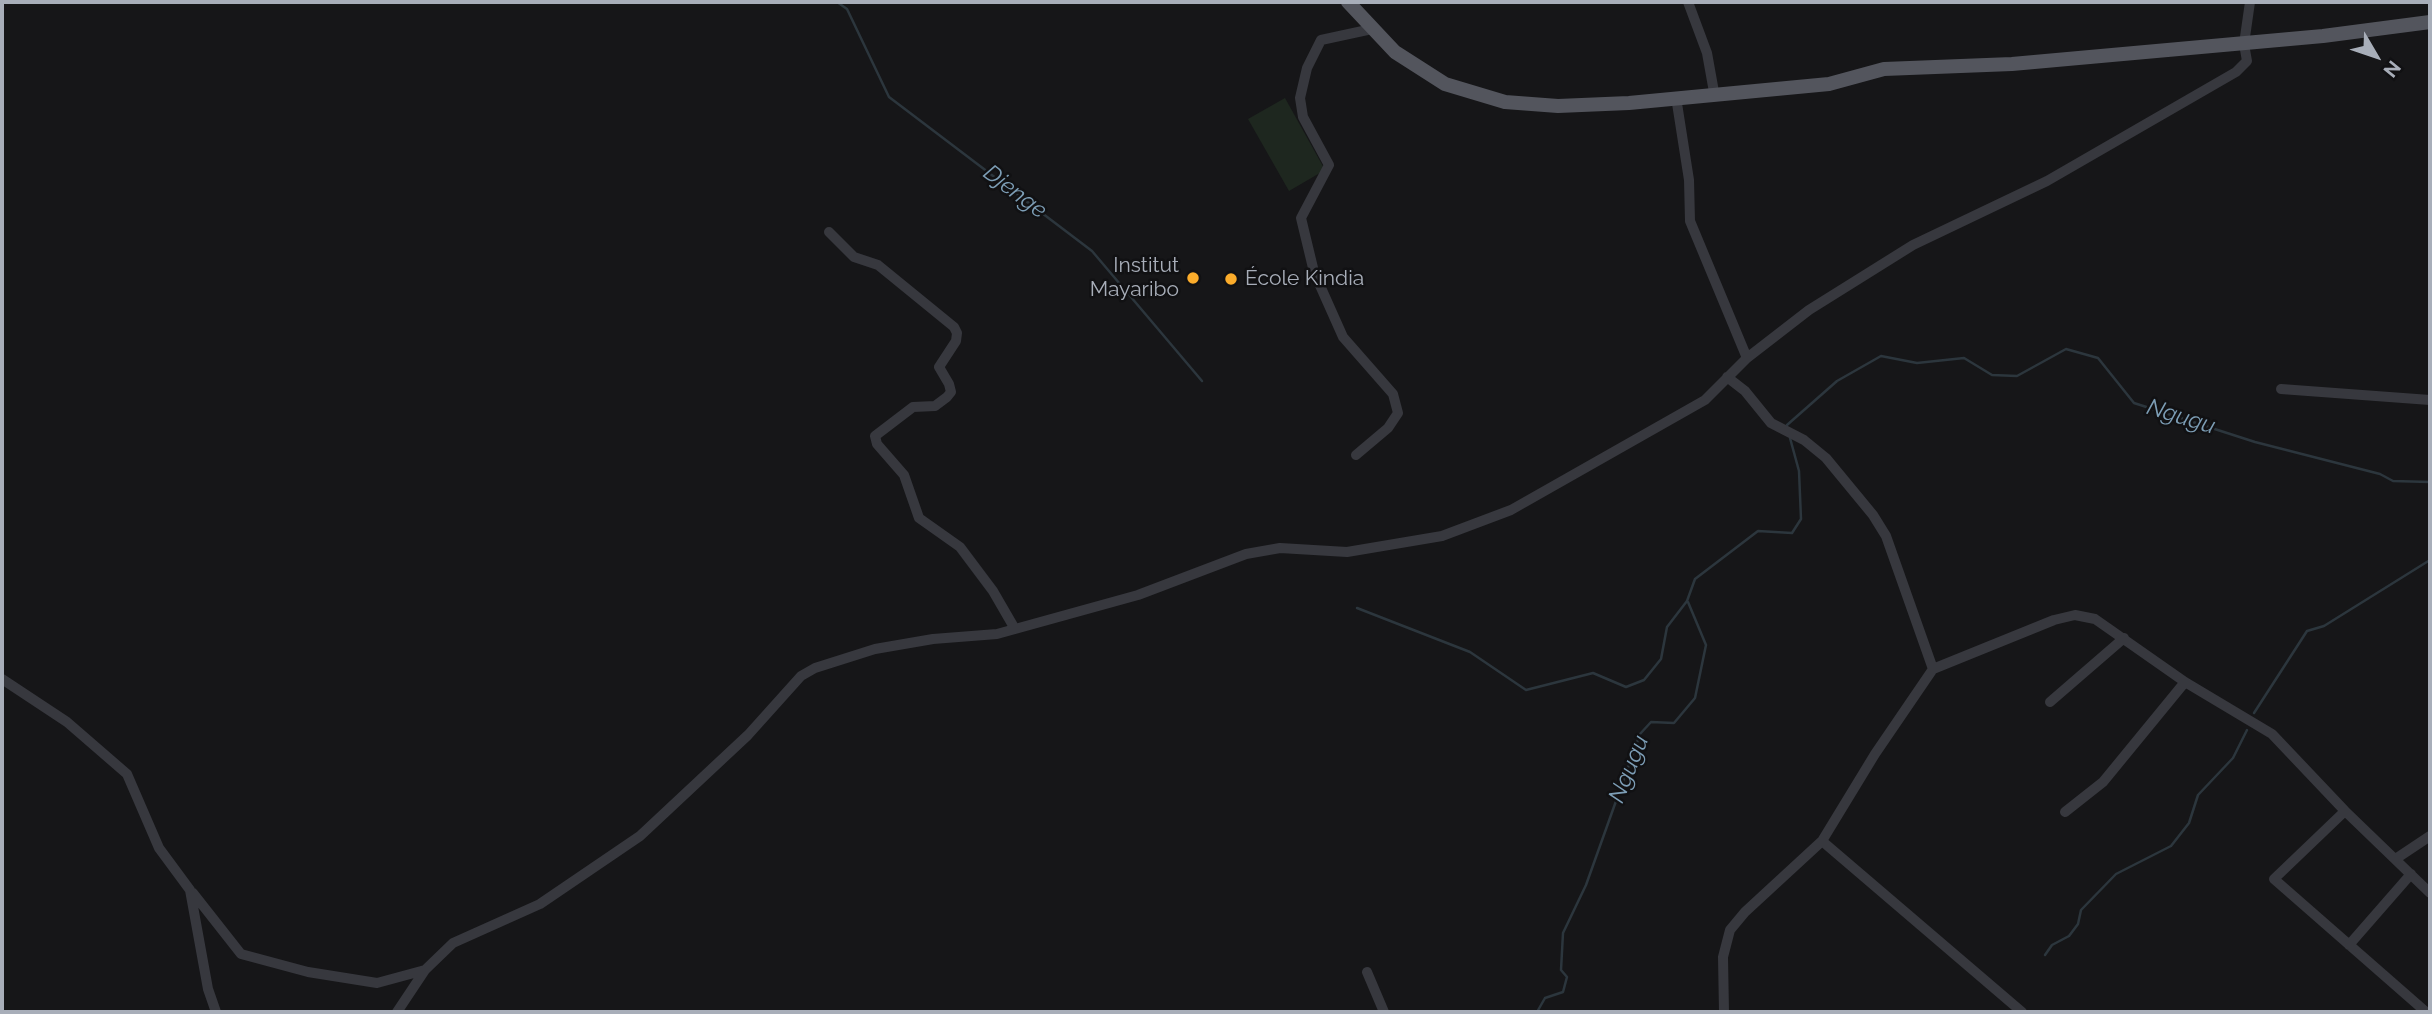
<!DOCTYPE html>
<meta charset="utf-8">
<style>
body{margin:0}
#map{position:relative;width:2432px;height:1014px;overflow:hidden;background:#161618;font-family:Raleway,sans-serif}
canvas{display:block}
.frame{position:absolute;inset:0;border:4px solid #a8aeb9;pointer-events:none}
.north{position:absolute;left:2341px;top:21px;width:70px;height:70px;-webkit-text-stroke:5px #111113;paint-order:stroke;rotate:129deg;font-size:19px;font-weight:700;line-height:28px;text-align:center;color:#a8aeb9}
.north::after{content:'';display:block;margin:auto;width:24px;height:32px;background:#a8aeb9;clip-path:polygon(50% 0,100% 100%,50% 72%,0 100%)}
</style>
<div id="map">
<canvas width="2432" height="1014"></canvas>
<div class="frame"></div>
<div class="north">N</div>
</div>
<script>
const ctx = document.querySelector('canvas').getContext('2d');
ctx.lineJoin = 'round';
function paint(path, color) { ctx.fillStyle = color; ctx.fill(path, 'evenodd'); }
const toPath = rows => new Path2D(rows.map(r => 'M' + r).join(''));
function strokePath(path, color, width, dash) { ctx.strokeStyle = color; ctx.lineWidth = width; ctx.lineCap = dash ? 'butt' : 'round'; ctx.setLineDash(dash || []); ctx.stroke(path); }
function label(font, color, halo, rows, align = 'center') {
  ctx.font = font + ' Raleway,sans-serif'; ctx.lineWidth = 5; ctx.setLineDash([]); ctx.textBaseline = 'middle'; ctx.strokeStyle = halo; ctx.fillStyle = color; for (const [text, x, y, turn = 0] of rows) {
    ctx.save(); ctx.translate(x, y); ctx.rotate((+turn || 0) * Math.PI / 180); ctx.textAlign = isNaN(turn) ? turn : align; if (halo) ctx.strokeText(text, 0, 0); ctx.fillText(text, 0, 0); ctx.restore();
  }
}
const green = toPath([
 [1285,98,1325,170,1289,191,1248,119]
]);
const stream = toPath([
 [837,2,847,9,889,97,1092,251,1202,381],
 [1787,425,1837,381,1881,356,1917,363,1964,358,1992,375,2017,376,2066,349,2098,358,2134,403,2255,442,2380,474,2393,481,2430,482],
 [1357,608,1470,652,1526,690,1593,673,1626,687,1644,680,1661,659,1667,627,1687,601,1695,579,1758,531,1792,533,1801,519,1799,471,1790,438],
 [2254,713,2307,631,2324,626,2430,560],
 [2045,955,2052,945,2069,936,2078,924,2081,910,2116,874,2171,846,2189,823,2198,795,2233,758,2247,730],
 [1537,1012,1545,998,1563,992,1567,977,1561,970,1563,933,1586,885,1640,734,1651,722,1674,723,1695,698,1706,645,1688,602]
]);
const minor = toPath([
 [1688,2,1707,53,1714,92],
 [1676,97,1689,180,1690,221,1747,358],
 [829,232,854,257,878,265,954,327,957,333,956,341,939,367,949,384,951,392,947,397,935,406,913,407,875,436,877,444,904,475,919,518,960,547,993,591,1015,629],
 [1727,377,1745,391,1771,423,1804,440,1826,458,1873,515,1886,536,1933,669],
 [2281,389,2430,400],
 [1356,455,1388,428,1398,413,1393,394,1343,337,1314,272,1301,218,1329,165,1303,117,1300,98,1307,68,1321,40,1372,29],
 [2,679,67,722,127,774,159,848,190,890,208,989,216,1012],
 [2050,702,2124,638],
 [2345,811,2274,879,2426,1012],
 [2065,812,2103,782,2185,682],
 [1822,841,2022,1012],
 [2397,858,2430,836],
 [193,893,241,954,308,972,377,983,425,970],
 [2349,945,2411,874],
 [1367,972,1384,1012],
 [397,1012,425,970,453,943,540,904,640,836,748,735,801,676,815,668,875,649,933,639,997,634,1138,595,1246,554,1280,548,1347,552,1442,536,1511,510,1705,400,1747,358,1809,310,1913,245,2047,181,2236,72,2247,61,2244,44,2250,2],
 [1724,1012,1723,957,1730,930,1745,912,1822,841,1875,754,1933,669,2054,620,2075,615,2095,619,2185,682,2272,734,2345,811,2430,893]
]);
const major = toPath([
 [1348,2,1395,52,1445,84,1505,102,1558,106,1629,103,1829,84,1884,69,2012,64,2323,36,2430,22]
]);
const markers = [
 [1193,278,7,"#fbac2b"],
 [1231,279,7,"#fbac2b"]
];
const poiNames = [
 ["Institut",1179,266],
 ["Mayaribo",1179,290],
 ["École Kindia",1245,279,"left"]
];
const waterNames = [
 ["Djenge",1015,192,37],
 ["Ngugu",2181,417,17],
 ["Ngugu",1629,769,-68]
];
paint(green, '#1e271f');
strokePath(stream, '#2c363d', 2.5);
strokePath(minor, '#37383e', 10);
strokePath(major, '#53555d', 14);
for (const [x, y, r, color] of markers) { const dot = new Path2D(); dot.arc(x, y, r, 0, 2 * Math.PI); ctx.fillStyle = color; ctx.fill(dot); strokePath(dot, '#111113', 2.5); }
label('21px', '#a8aeb9', '#111113', poiNames, 'right');
label('italic 23px', '#7d9eb6', '#111113', waterNames);
</script>
